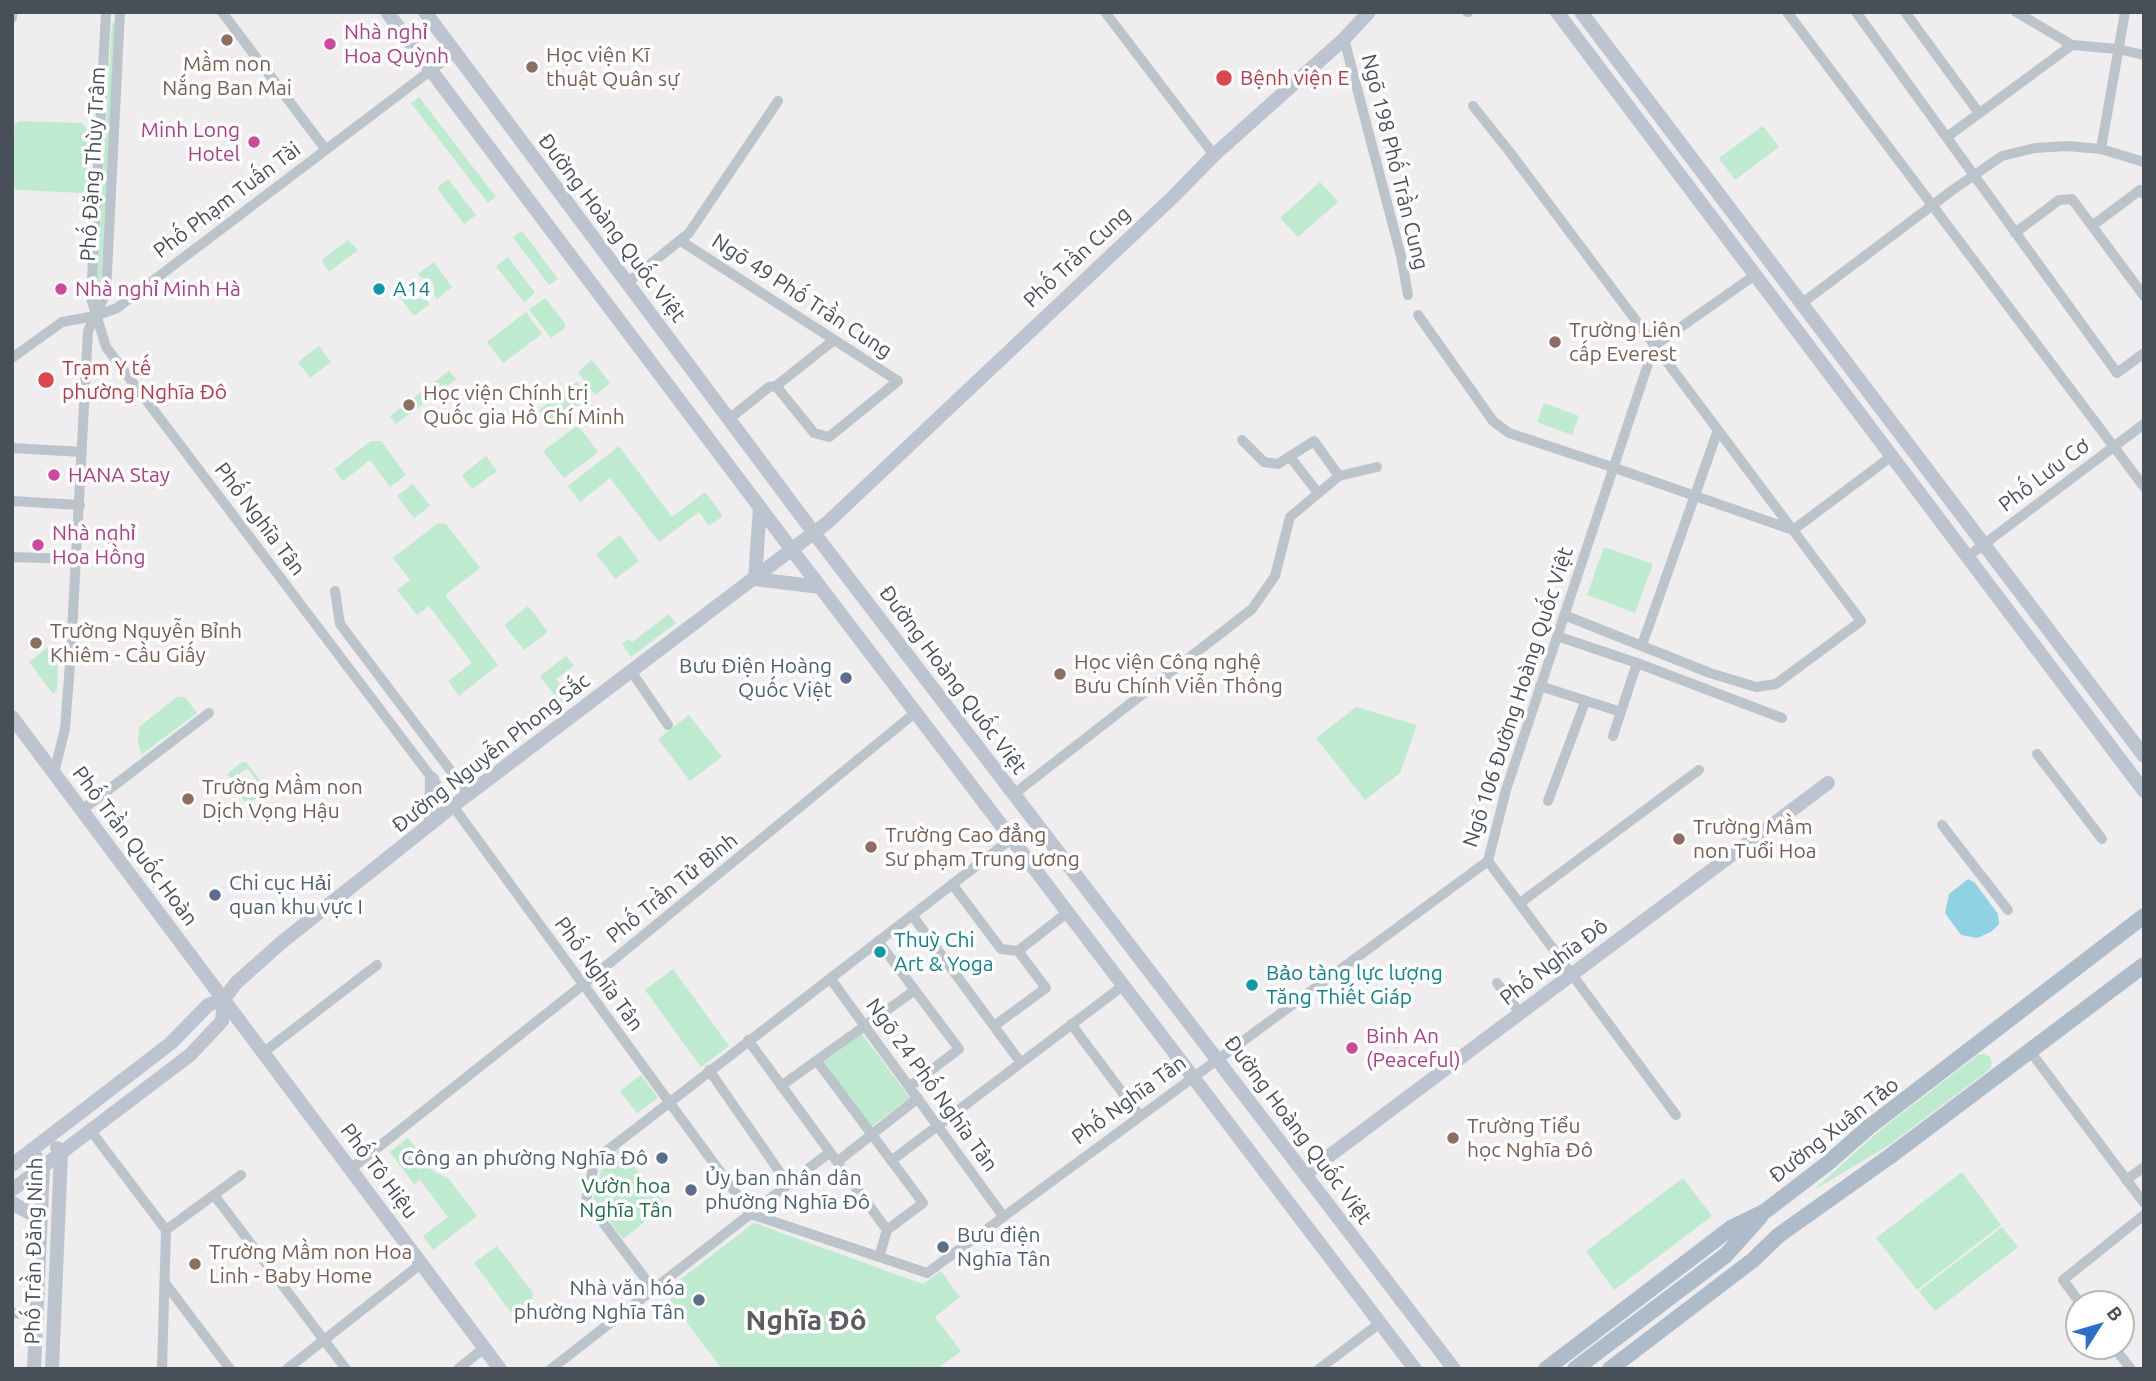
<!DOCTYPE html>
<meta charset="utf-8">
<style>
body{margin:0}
#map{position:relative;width:2156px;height:1381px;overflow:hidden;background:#efeded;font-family:Ubuntu,sans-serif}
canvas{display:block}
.frame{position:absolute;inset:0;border:14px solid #475058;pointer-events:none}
.north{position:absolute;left:2065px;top:1290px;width:70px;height:70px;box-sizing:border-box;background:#fff;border:2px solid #b5b9bc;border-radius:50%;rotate:53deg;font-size:19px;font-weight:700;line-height:28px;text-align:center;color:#475058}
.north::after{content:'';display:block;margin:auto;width:24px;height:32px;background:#2870ce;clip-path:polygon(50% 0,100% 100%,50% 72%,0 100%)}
</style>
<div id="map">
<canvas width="2156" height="1381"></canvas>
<div class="frame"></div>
<div class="north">B</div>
</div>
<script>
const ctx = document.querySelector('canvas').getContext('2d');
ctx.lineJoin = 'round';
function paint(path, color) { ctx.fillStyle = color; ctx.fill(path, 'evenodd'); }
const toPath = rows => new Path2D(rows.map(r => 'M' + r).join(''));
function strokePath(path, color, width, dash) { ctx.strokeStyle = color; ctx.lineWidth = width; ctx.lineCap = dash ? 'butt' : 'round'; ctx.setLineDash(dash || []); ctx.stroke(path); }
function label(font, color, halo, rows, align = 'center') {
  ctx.font = font + ' Ubuntu,sans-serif'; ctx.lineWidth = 7; ctx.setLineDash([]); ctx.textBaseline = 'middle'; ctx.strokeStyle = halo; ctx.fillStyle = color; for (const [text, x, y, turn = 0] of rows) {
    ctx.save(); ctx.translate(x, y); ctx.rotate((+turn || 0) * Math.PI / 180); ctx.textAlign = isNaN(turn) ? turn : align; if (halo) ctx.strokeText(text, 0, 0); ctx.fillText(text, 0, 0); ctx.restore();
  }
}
const green = toPath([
 [112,21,115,26,101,290,98,294,96,292],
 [419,97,496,197,488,203,411,103],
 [20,121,82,123,90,133,88,189,84,193,17,190,13,184,15,124],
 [1763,126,1779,147,1735,180,1719,158],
 [448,179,476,215,464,224,437,188],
 [1320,182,1338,202,1298,237,1280,218],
 [522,231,558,279,549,285,513,237],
 [348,240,358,250,329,272,323,263,323,259],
 [508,257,535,293,524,302,496,266],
 [434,262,452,287,437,299,434,294,434,284,429,279,421,278,418,274],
 [411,280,414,284,414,294,419,299,426,300,430,304,414,316,395,291],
 [545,298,565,323,565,328,551,338,529,310],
 [526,312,542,334,503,363,487,342],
 [319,346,331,362,310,378,298,362],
 [592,360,610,383,595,395,578,372],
 [449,371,456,379,396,424,390,416],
 [577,382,589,397,551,426,539,410],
 [1544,403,1579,416,1572,435,1537,422],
 [578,425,598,452,564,478,543,451],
 [371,441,381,441,406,475,390,487,370,460,343,481,334,469],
 [619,446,672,517,705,492,723,516,709,526,699,512,659,542,610,478,580,502,568,486],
 [486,456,497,471,472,489,462,475],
 [413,484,430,506,414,518,397,496],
 [438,523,446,524,480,568,445,595,498,665,459,696,448,681,472,663,429,606,417,615,397,590,410,580,393,558],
 [620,535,639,561,615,579,596,554],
 [1604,547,1653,564,1635,613,1587,595],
 [528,606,548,632,524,650,504,625],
 [669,614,676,623,631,657,622,644,629,639,632,642],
 [48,647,58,661,57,690,53,694,29,662],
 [566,656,574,666,556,679,569,697,561,704,540,676],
 [177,697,185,697,197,713,142,754,138,744,139,727],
 [1356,707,1417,725,1400,773,1365,800,1316,738],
 [689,715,722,757,690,781,658,739],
 [242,762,246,762,265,787,264,793,247,805,241,797,258,783,247,768,232,780,227,774],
 [673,969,729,1046,701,1067,645,990],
 [862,1034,910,1098,871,1127,824,1062],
 [1984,1054,1989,1056,1992,1062,1991,1068,1985,1073,1889,1145,1814,1190,1879,1131,1978,1055],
 [641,1075,658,1098,637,1113,620,1091],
 [408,1138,435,1172,448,1178,477,1216,433,1250,423,1236,448,1217,420,1180,414,1184,390,1152],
 [619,1148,666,1205,623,1239,593,1200,604,1160],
 [1962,1172,2001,1225,1917,1290,1876,1238],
 [1683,1178,1712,1216,1614,1290,1586,1251],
 [754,1223,923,1284,941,1271,960,1297,935,1317,961,1351,937,1369,722,1369,664,1292],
 [2002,1227,2018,1247,1935,1311,1919,1291],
 [497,1246,533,1293,531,1306,515,1318,474,1263]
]);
const water = toPath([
 [1968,879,1975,883,1998,914,1999,924,1991,932,1977,938,1961,935,1945,913,1949,894]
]);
const street = toPath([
 [106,12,91,298,106,347,453,806,751,1214,927,1273,1488,861,1506,790,1654,346,1755,275],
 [222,12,326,150],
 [1105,12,1214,155],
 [1467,12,1468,12],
 [1787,12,2144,487],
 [1856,12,2117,373,2144,353],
 [1905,12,1979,113],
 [2016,12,2072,45,2118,49,2144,55],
 [12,18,13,12],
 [1344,39,1401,256,1408,295],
 [1473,106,1509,151,1861,621,1776,684,1756,687,1710,673,1564,615],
 [1947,137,2072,45],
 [2101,149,2125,12],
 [2092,226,2140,190,2144,194],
 [2015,233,2059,200,2072,199,2144,296],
 [684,243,898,381,829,437,814,433,776,386],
 [627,283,689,233,778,101],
 [1801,304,1954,189,2002,156,2035,148,2067,146,2101,149,2144,162],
 [1418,315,1493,421,1509,433,1612,467,1793,530,1892,456],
 [12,358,62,322,95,316,117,308,455,52],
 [729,419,769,387,776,386,834,340],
 [1242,440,1264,462,1278,464,1314,441,1339,476],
 [12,448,82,452],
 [1291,458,1318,493],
 [12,501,80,505],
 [12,557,75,559],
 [1967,557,2144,424],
 [335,591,340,624,469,795],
 [1557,636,1637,663],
 [1642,645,1718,430],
 [631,671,668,725],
 [1540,686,1621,712],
 [1613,736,1637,663,1782,718],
 [2037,754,2102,839],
 [54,773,65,729,71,651,88,331,106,293,120,12],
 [1014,794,1252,609,1275,576,1290,517,1339,476,1377,467],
 [1548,801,1585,702],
 [82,810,209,713],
 [1942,825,2008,910],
 [1488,861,1676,1115],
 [952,884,1001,949,1018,951,1046,988,994,1026],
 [1520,903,1699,770],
 [912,915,1021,1063],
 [878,941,959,1049,909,1087],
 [1018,951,1068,912],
 [830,978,1003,1216],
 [1497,983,1520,1013],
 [1071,1024,1140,1116],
 [748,1040,887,1230],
 [2030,1051,2144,1203],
 [264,1052,377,965],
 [817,1061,923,1203,887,1230,879,1257],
 [709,1070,788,1184],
 [781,1086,915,990],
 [91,1131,166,1230,162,1369],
 [891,1161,1124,985],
 [837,1162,918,1098],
 [352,1168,584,984,916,712],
 [2126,1180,2144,1167],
 [214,1195,346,1369],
 [166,1230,241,1175],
 [165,1283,230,1369],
 [653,1289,586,1200,595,1160,1011,839],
 [2081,1304,2063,1280,2144,1215],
 [12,1313,37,1315],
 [2113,1346,2131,1369],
 [287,1369,422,1263],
 [458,1369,484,1348],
 [551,1369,830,1152],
 [1319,1369,1380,1323]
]);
const secondary = toPath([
 [387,12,792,550,1415,1369],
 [425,12,814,533,1454,1369],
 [1557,12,2144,791],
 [1581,12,2144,756],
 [755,579,760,507],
 [755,579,820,587],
 [12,717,500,1369],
 [431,824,432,779],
 [31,1150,43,1167,34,1369],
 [12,1165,171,1043,208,1005,224,999],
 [1305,1174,1828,783],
 [12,1190,190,1055,222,1021,224,999,236,983,282,942,453,806,828,522,1174,196,1214,155,1344,39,1369,12],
 [12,1203,41,1219],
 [52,1369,61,1153,57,1148]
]);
const primary = toPath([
 [1546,1369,1731,1228,1764,1212,1828,1163,1869,1127,2144,916],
 [1575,1369,1726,1255,1760,1217],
 [1610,1369,1753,1260,1779,1235,1889,1157,2144,965]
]);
const markers = [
 [227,40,7,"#8d6e63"],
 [330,44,7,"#d1479c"],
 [532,67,7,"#8d6e63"],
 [1224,78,9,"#e0444e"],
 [254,142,7,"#d1479c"],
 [61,289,7,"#d1479c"],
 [379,289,7,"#0f9aa8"],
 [1555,342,7,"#8d6e63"],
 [46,380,9,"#e0444e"],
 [409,405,7,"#8d6e63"],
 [54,475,7,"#d1479c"],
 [38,545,7,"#d1479c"],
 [36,643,7,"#8d6e63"],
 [1060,674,7,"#8d6e63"],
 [846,678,7,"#5c6f8a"],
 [188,799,7,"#8d6e63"],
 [1679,839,7,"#8d6e63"],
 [871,847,7,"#8d6e63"],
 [215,895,7,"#5c6f8a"],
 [880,952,7,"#0f9aa8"],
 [1252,985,7,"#0f9aa8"],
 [1352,1048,7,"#d1479c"],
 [1453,1138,7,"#8d6e63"],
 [662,1158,7,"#5c6f8a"],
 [691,1190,7,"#5c6f8a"],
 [943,1247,7,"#5c6f8a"],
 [195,1264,7,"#8d6e63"],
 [699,1300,7,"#5c6f8a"]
];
const hotelNames = [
 ["Nhà nghỉ",344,32],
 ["Hoa Quỳnh",344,56],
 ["Minh Long",240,130,"right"],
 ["Hotel",240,154,"right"],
 ["Nhà nghỉ Minh Hà",75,289],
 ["HANA Stay",68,475],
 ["Nhà nghỉ",52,533],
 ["Hoa Hồng",52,557],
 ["Binh An",1366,1036],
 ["(Peaceful)",1366,1060]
];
const educationNames = [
 ["Học viện Kĩ",546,55],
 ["thuật Quân sự",546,79],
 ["Mầm non",227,64,"center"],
 ["Nắng Ban Mai",227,88,"center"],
 ["Trường Liên",1569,330],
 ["cấp Everest",1569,354],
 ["Học viện Chính trị",423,393],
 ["Quốc gia Hồ Chí Minh",423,417],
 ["Trường Nguyễn Bỉnh",50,631],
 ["Khiêm - Cầu Giấy",50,655],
 ["Học viện Công nghệ",1074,662],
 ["Bưu Chính Viễn Thông",1074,686],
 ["Trường Mầm non",202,787],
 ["Dịch Vọng Hậu",202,811],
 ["Trường Mầm",1693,827],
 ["non Tuổi Hoa",1693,851],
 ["Trường Cao đẳng",885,835],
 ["Sư phạm Trung ương",885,859],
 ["Trường Tiểu",1467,1126],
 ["học Nghĩa Đô",1467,1150],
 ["Trường Mầm non Hoa",209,1252],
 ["Linh - Baby Home",209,1276]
];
const healthNames = [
 ["Bệnh viện E",1240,78],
 ["Trạm Y tế",62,368],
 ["phường Nghĩa Đô",62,392]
];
const streetNames = [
 ["Ngõ 198 Phố Trần Cung",1395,162,76],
 ["Phố Đặng Thùy Trâm",93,164,-87],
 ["Phố Phạm Tuấn Tài",227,200,-37],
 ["Đường Hoàng Quốc Việt",612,228,53],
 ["Phố Trần Cung",1077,257,-43],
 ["Ngõ 49 Phố Trần Cung",802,296,33],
 ["Phố Lưu Cơ",2044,475,-37],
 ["Phố Nghĩa Tân",260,519,53],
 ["Đường Hoàng Quốc Việt",953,680,53],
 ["Ngõ 106 Đường Hoàng Quốc Việt",1518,697,-72],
 ["Đường Nguyễn Phong Sắc",491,753,-38],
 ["Phố Trần Quốc Hoàn",135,846,53],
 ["Phố Trần Tử Bình",672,888,-39],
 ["Phố Nghĩa Đô",1554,962,-37],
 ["Phố Nghĩa Tân",599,974,54],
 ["Ngõ 24 Phố Nghĩa Tân",932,1085,54],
 ["Phố Nghĩa Tân",1129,1100,-36],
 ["Đường Hoàng Quốc Việt",1298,1130,53],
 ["Đường Xuân Tảo",1834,1130,-38],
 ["Phố Tô Hiệu",379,1171,53],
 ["Phố Trần Đăng Ninh",34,1251,-89]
];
const cultureNames = [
 ["A14",393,289],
 ["Thuỳ Chi",894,940],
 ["Art & Yoga",894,964],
 ["Bảo tàng lực lượng",1266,973],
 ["Tăng Thiết Giáp",1266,997]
];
const serviceNames = [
 ["Bưu Điện Hoàng",832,666],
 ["Quốc Việt",832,690],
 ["Chi cục Hải",229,883,"left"],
 ["quan khu vực I",229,907,"left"],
 ["Công an phường Nghĩa Đô",648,1158],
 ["Ủy ban nhân dân",705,1178,"left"],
 ["phường Nghĩa Đô",705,1202,"left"],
 ["Bưu điện",957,1235,"left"],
 ["Nghĩa Tân",957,1259,"left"],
 ["Nhà văn hóa",685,1288],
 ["phường Nghĩa Tân",685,1312]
];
const parkNames = [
 ["Vườn hoa",626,1186],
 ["Nghĩa Tân",626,1210]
];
const districtNames = [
 ["Nghĩa Đô",806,1321]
];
paint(green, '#beeacf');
paint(water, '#8ed2e3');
strokePath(street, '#bcc4cb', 10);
strokePath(secondary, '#bcc5cf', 14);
strokePath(primary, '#aebcc9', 16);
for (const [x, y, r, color] of markers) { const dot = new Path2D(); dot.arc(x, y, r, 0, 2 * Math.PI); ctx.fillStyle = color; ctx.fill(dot); strokePath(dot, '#fff', 2.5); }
label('21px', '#b23c85', '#fff', hotelNames, 'left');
label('21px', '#785e54', '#fff', educationNames, 'left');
label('21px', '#be3a42', '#fff', healthNames, 'left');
label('21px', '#475058', '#fff', streetNames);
label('21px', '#0d838f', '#fff', cultureNames, 'left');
label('21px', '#4e5e75', '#fff', serviceNames, 'right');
label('21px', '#1e7248', '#fff', parkNames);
label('bold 28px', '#5a5d61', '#fff', districtNames);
</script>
